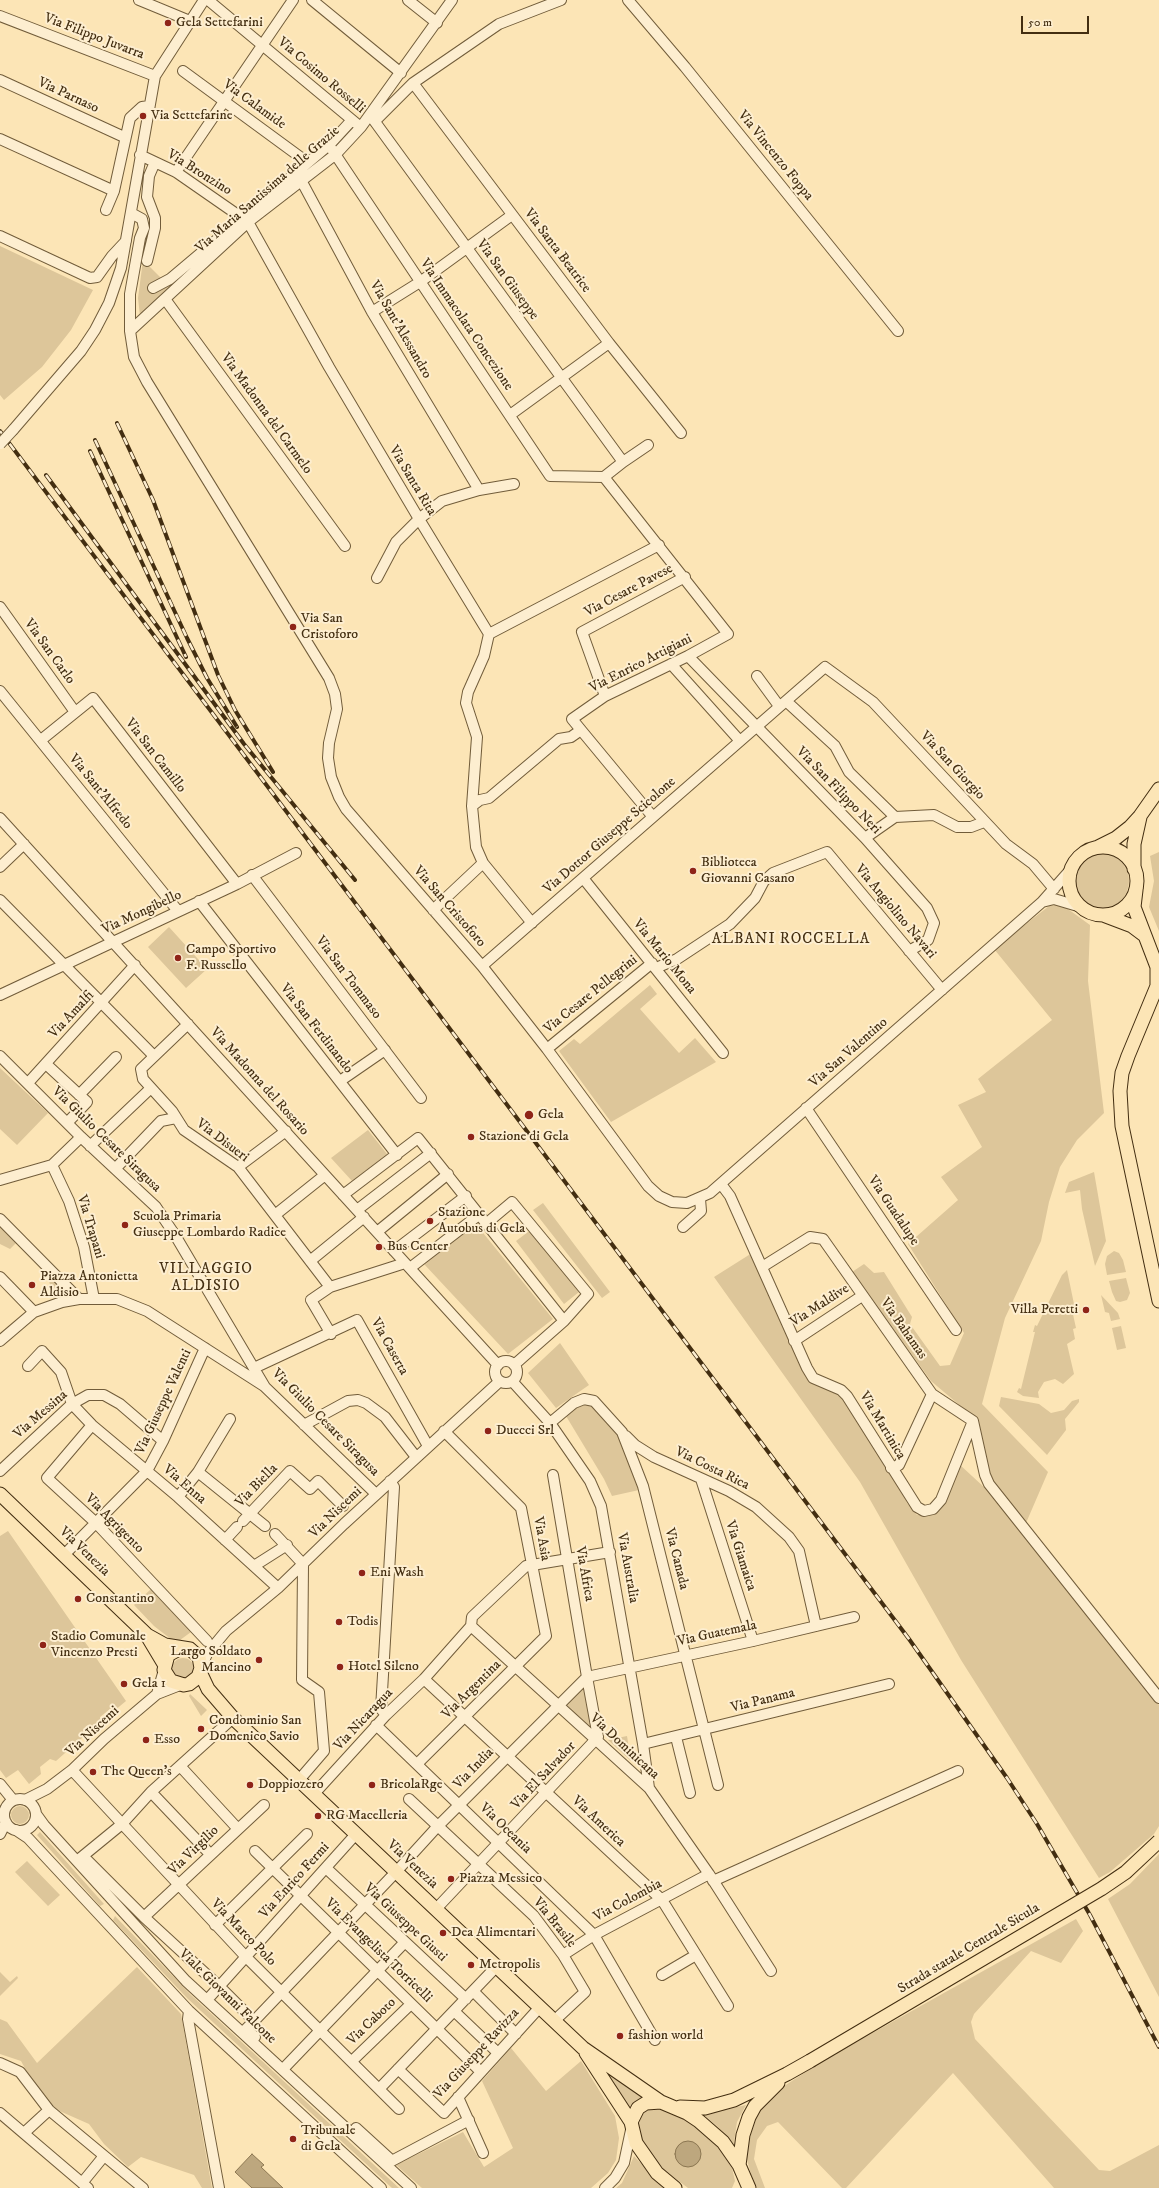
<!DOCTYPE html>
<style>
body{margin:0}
#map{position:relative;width:1159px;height:2188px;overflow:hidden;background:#fce5b6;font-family:"IM FELL DW Pica",serif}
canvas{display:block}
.scale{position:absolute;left:1021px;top:16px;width:68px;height:18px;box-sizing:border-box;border:2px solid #432e11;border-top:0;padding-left:5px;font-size:12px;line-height:14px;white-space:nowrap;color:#432e11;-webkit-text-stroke:3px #fdeed0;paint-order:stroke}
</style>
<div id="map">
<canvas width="1159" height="2188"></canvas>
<div class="scale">50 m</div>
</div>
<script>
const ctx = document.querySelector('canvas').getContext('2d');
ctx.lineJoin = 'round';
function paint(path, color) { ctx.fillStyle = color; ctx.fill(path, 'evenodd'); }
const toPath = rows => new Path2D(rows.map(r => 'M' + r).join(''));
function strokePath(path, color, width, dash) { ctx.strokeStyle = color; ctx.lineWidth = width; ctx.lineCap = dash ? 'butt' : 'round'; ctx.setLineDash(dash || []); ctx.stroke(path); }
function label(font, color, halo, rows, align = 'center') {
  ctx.font = font + ' "IM FELL DW Pica",serif'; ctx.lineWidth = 4; ctx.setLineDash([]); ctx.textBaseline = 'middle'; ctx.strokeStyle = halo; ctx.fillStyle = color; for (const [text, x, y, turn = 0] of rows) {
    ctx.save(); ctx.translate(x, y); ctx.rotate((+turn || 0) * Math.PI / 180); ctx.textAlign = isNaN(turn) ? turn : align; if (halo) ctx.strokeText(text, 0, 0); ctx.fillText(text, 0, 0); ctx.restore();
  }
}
const green = toPath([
 [242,225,140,316,138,298,143,260,167,284],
 [0,246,93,290,71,330,42,367,4,400,0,395],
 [1159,852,1159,931,1149,907,1154,881,1150,856],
 '1073 881a28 28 0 1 1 56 0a28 28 0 1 1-56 0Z',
 [1061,904,1090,925,1088,981,1104,1113,1077,1140,1060,1167,1049,1202,1041,1241,1005,1318,982,1404,1048,1472,1026,1523,994,1484,970,1414,931,1381,852,1272,864,1264,874,1273,884,1272,912,1317,910,1324,940,1366,950,1365,964,1333,908,1244,958,1200,941,1177,982,1147,958,1105,986,1092,978,1079,1052,1020,994,949,1049,906],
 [169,927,207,969,186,988,148,947],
 [650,985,657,994,640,1009,679,1053,695,1038,716,1062,611,1122,559,1051,574,1039,580,1044],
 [0,1068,48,1113,17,1145,0,1129],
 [368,1130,387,1154,352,1181,331,1158],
 [1094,1172,1106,1241,1095,1266,1082,1209,1080,1190,1065,1193,1069,1182],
 [543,1203,610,1292,602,1298,533,1210],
 [475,1223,553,1319,508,1354,424,1264],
 [0,1226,16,1243,10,1249,0,1244],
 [532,1229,579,1292,564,1304,516,1241],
 [1114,1251,1119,1253,1123,1260,1126,1272,1107,1275,1105,1264,1107,1256],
 [752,1253,800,1365,849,1402,891,1468,907,1503,917,1515,930,1515,943,1506,959,1464,985,1488,1159,1705,1159,1826,1154,1834,1110,1872,1099,1878,961,1660,860,1482,714,1277],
 [1067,1270,1075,1309,1072,1310,1076,1328,1073,1329,1075,1339,1067,1344,1074,1374,1063,1384,1055,1379,1044,1382,1038,1392,1039,1398,1023,1396,1017,1392,1019,1388,1021,1389,1035,1332,1033,1332,1035,1325,1037,1326,1062,1275],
 [47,1272,65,1292,53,1298],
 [1126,1278,1130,1293,1127,1300,1120,1302,1116,1301,1112,1292,1109,1281],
 [1101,1295,1118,1313,1120,1319,1111,1321,1109,1313,1105,1312],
 [1121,1326,1126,1348,1117,1350,1112,1328],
 [560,1343,589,1385,556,1408,528,1373],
 [1001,1397,1039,1404,1051,1413,1064,1410,1072,1401,1079,1399,1079,1402,1065,1419,1066,1430,1047,1455,999,1406],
 [582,1405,592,1406,602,1412,618,1435,636,1476,639,1490,612,1496,604,1479,566,1416,574,1408],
 [8,1531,126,1701,114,1711,110,1709,100,1717,100,1722,56,1761,50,1759,40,1767,41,1774,29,1784,18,1770,6,1778,0,1770,0,1536],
 [151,1589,191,1632,176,1643,154,1626,134,1605],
 '172 1669a11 11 0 1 1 22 0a11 11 0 1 1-22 0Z',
 [584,1685,592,1729,565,1705],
 [190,1694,207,1710,201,1716,189,1696],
 [627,1736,631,1761,608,1740],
 '11 1815a9 9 0 1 1 18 0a9 9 0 1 1-18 0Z',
 [40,1832,104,1904,100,1906,37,1835],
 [1159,1854,1159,1997,1108,1899,1130,1884],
 [27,1861,60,1895,48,1906,15,1872],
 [115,1916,191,1995,399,2188,392,2188,188,1999,113,1920],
 [1076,1919,1083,1931,1061,1963,1031,1951,974,2014,971,2022,975,2039,1099,2170,1110,2171,1159,2145,1159,2188,1054,2188,953,2073,846,2188,842,2188,778,2122,767,2126,757,2140,754,2159,765,2188,757,2188,753,2182,746,2156,753,2125,760,2108,781,2088,826,2059],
 [137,1967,181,2014,212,2188,202,2188,194,2175,141,2157,128,2167,104,2144,89,2124,55,2109,36,2089,21,2061,0,2054,0,2019,7,2022,37,2063],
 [0,1972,10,1982,17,1976,18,1978,0,1996],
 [511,2048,546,2091,581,2061,615,2116,619,2138,616,2160,608,2173,591,2188,422,2188,396,2165,463,2132,484,2167,513,2148,482,2081],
 [599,2064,644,2098,629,2113],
 [746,2105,737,2122,733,2148,719,2128,703,2114],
 [663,2108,695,2124,717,2145,732,2168,735,2181,732,2188,688,2188,664,2170,646,2148,639,2134,638,2126,642,2114,650,2109],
 [634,2156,654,2177,667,2188,616,2188,622,2183]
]);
const water = toPath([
 '675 2154a13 13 0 1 1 26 0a13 13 0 1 1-26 0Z',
 [252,2154,264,2165,261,2167,283,2188,252,2188,235,2172,252,2154]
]);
const minor = toPath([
 [139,0,190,21],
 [208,0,357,124],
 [312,0,401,73],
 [408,0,437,23],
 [628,0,685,67,898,331],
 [0,16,155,76],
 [183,71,307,162],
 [0,80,124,137],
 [413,83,609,343,681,433],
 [370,115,623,462],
 [375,121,413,83,499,24,561,0],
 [0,139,114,191],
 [329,145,550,476,604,477],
 [140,155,176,172,248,222,329,367,419,519,489,634,484,656,468,692,466,703,477,737,472,806,476,847,483,863,532,923],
 [176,172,293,0],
 [302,182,372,312,479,490],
 [106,210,114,191,130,118,142,107,149,106],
 [131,213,142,219,144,228,140,238,130,294,130,331,134,357,147,382,329,678,335,694,337,709,329,743,328,758,331,777,339,797,346,809,482,966,547,1049,648,1186,659,1196,672,1202,687,1203,710,1193,1042,902,1072,868],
 [0,236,90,278,97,277,112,256,126,241],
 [147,261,155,228,155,218,147,197,149,176,155,162],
 [153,288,170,279,329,145,352,120],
 [165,299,345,546],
 [372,312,420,282,512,215],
 [130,331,248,222,336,154,361,127,452,0],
 [510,415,609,343],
 [13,430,81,351,95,330,109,303,121,268,155,76,204,0],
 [377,578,396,542,419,519,442,501,479,490,514,484],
 [0,607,75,712],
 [489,634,659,545],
 [688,656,865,838,927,908,934,923,928,940,909,951],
 [671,664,740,741],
 [757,676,779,706],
 [0,691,178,911],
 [605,696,582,632,685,577],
 [786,701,835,746,849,772,895,817],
 [581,730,653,817],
 [41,740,93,698,237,884],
 [472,806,480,800,489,798,559,739,571,737,581,730,572,719,605,696,688,656,728,634,604,477,623,462,648,445],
 [0,818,498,1365],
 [865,838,895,817,934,815,957,827,971,827,984,822],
 [0,867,24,844],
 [252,875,421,1098],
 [583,878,723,1053],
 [0,900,153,1055],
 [199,901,397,1155],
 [1042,902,1054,899,1081,907],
 [433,910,483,863],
 [482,966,825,667,873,702,1006,844,1033,864,1054,889],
 [656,968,677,959,730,924,755,898,764,881,773,873,827,852,942,990],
 [0,995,237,884,296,853],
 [188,1024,141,1069,143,1079,172,1111,184,1130,238,1167,330,1287],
 [547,1049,652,963],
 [0,1056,81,1137,156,1207,175,1235,265,1387,376,1494],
 [46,1064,87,1102,67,1123],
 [340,1081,385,1050],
 [28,1083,135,965],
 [79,1095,116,1057],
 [806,1108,956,1330],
 [90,1146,151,1088],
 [52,1165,69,1201,84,1247,94,1299],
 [238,1167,286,1131],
 [115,1169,161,1121,176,1118],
 [0,1180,52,1165,81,1137],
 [721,1184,730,1196,807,1368,813,1378,841,1390,847,1396,917,1507,924,1511,933,1509,941,1500,973,1421],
 [343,1195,418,1138,564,1321],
 [357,1210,431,1153],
 [275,1215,325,1175],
 [0,1219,79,1299],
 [487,1223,512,1202,588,1294,564,1321,514,1365],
 [683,1227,701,1211,700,1199],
 [377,1232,448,1174],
 [394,1251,466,1196],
 [310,1261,364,1217],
 [762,1267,810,1237,823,1239,932,1394,973,1421],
 [410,1268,480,1214],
 [0,1277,34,1312],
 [331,1334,311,1300,330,1287,405,1263],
 [0,1341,34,1312,62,1302,79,1299,117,1299,147,1311,264,1386],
 [794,1341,862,1296],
 '495 1372a11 11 0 1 1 22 0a11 11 0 1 1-22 0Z',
 [28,1366,42,1351,61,1372,72,1404,92,1425,178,1497,278,1588],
 [254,1368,357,1320,428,1446],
 [512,1381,550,1423,590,1481,601,1506,643,1744,649,1788],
 [973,1421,985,1475,989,1484,1159,1698],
 [550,1423,574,1403,584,1399,594,1401,622,1432,643,1486,718,1785],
 [92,1425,47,1478,96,1523,207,1641],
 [304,1425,348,1401,358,1400,366,1403,385,1417,416,1457],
 [626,1436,635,1445,654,1457,729,1491,756,1507,789,1537,799,1551,816,1626],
 [891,1468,899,1465,932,1394],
 [0,1471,72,1404,88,1395,104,1395,120,1404,163,1441],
 [198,1472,265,1526],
 [553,1475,587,1677,753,1641,854,1617],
 [701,1479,753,1641],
 [178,1497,198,1472,230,1419],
 [243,1521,290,1471,310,1489,318,1481,343,1506],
 [275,1534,303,1564,302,1680,319,1692,324,1751,299,1780],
 [225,1540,237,1527],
 [64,1555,147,1471,163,1441,205,1348],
 [254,1566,287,1545],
 [471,1626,649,1788,709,1874,771,1971],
 [201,1668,207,1654,226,1631,278,1588,344,1524,500,1381],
 [424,1679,662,1900,728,2006],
 [157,1694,164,1670],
 [386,1715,381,1709,394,1487,390,1481],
 [376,1725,594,1935,655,2040],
 [676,1737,690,1793],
 [643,1744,889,1684],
 [417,1764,546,1636,521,1508,444,1431],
 [180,1766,238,1829],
 [72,1770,246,1957,399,2109],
 [0,1784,13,1800],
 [151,1792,210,1854],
 [314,1794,386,1715,424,1679,471,1626,472,1617,526,1566,610,1552],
 [409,1799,534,1916,563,1955,585,1992,554,2021],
 '4 1815a16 16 0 1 1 32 0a16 16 0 1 1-32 0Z',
 [25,1800,47,1789,72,1770,104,1739,157,1694,180,1685],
 [36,1814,44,1825,186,1981,411,2188],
 [16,1830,28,1838,189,2011,381,2188],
 [0,1834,6,1822],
 [255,1851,481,2072],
 [83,1856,144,1917,219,1986,254,2021,246,2029,255,2037],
 [78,1860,122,1824,151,1792,233,1718],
 [326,1868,466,1999],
 [713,1881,958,1771],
 [144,1917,264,1805],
 [215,1925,307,1834],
 [563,1955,594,1935,709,1874],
 [662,1975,696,1955],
 [473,1991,516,2034],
 [207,2000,356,1834],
 [189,2011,188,2019,219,2188],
 [454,2011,498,2053],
 [254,2021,396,1872,437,1827,587,1677,598,1737,436,1909],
 [352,2061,411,2004],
 [0,2063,20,2072,49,2110,143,2188],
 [286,2066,405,1942],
 [398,2069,444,2113,540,2007],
 [380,2088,496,1967],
 [458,2097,483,2153],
 [0,2113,88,2188],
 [356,2128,391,2160],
 [24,2133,49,2110],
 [386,2164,469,2120],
 [82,2183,104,2156],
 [605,2188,615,2178,624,2163,631,2130]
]);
const major = toPath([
 [1098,847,1116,838,1130,827,1140,816,1159,789],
 '1069 881a34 34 0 1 1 68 0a34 34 0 1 1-68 0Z',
 [1134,869,1134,844,1140,817],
 [1136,890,1134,907,1157,967,1157,986,1128,1056,1122,1073,1120,1091,1122,1126,1159,1301],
 [1103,915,1132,926,1144,935],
 [0,1494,146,1634,164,1664],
 [147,1635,165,1645,190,1649,199,1657,201,1668,198,1677,189,1684,184,1685,171,1681,164,1670,168,1655,181,1648],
 [200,1672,208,1689,233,1718,583,2048,661,2102],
 [586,2053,631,2122],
 [680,2107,705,2108,734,2100,787,2074,810,2061],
 [739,2165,743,2135,749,2117,755,2106,778,2083],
 [675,2188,657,2173,636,2143,631,2122,638,2108,646,2103,661,2102,687,2113,699,2121,723,2142,739,2165,749,2188]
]);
const rail = toPath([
 [117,423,153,500,218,675,235,710,273,772],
 [0,431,909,1639,1007,1778,1037,1824,1090,1915,1159,2047],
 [95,440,187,638,207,678,237,727],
 [90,451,186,657],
 [46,475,244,744,355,880]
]);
const minorBridge = toPath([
 [0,444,13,430]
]);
const majorBridge = toPath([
 [810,2061,1101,1889,1126,1872,1159,1841]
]);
const markers = [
 [168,23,4,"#8f2418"],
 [143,116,4,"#8f2418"],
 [293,627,4,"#8f2418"],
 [693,871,4,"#8f2418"],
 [178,958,4,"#8f2418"],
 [529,1115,5,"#8f2418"],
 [471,1137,4,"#8f2418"],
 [430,1221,4,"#8f2418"],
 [125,1225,4,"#8f2418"],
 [379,1247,4,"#8f2418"],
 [32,1285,4,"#8f2418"],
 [1086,1310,4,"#8f2418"],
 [488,1431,4,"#8f2418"],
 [362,1573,4,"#8f2418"],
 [78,1599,4,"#8f2418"],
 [339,1622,4,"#8f2418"],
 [43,1645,4,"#8f2418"],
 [259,1660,4,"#8f2418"],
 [340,1667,4,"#8f2418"],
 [124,1684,4,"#8f2418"],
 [201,1729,4,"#8f2418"],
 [146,1740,4,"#8f2418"],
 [93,1772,4,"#8f2418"],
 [250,1785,4,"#8f2418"],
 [372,1785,4,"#8f2418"],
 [318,1816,4,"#8f2418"],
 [451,1879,4,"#8f2418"],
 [443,1933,4,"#8f2418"],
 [471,1965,4,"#8f2418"],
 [620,2036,4,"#8f2418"],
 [293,2139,4,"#8f2418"]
];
const poiNames = [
 ["Gela Settefarini",176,23],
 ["Via Settefarine",151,116],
 ["Via San",301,619],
 ["Cristoforo",301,635],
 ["Biblioteca",701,863],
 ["Giovanni Casano",701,879],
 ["Campo Sportivo",186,950],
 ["F. Russello",186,966],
 ["Gela",538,1115],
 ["Stazione di Gela",479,1137],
 ["Stazione",438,1213],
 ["Autobus di Gela",438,1229],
 ["Scuola Primaria",133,1217],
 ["Giuseppe Lombardo Radice",133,1233],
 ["Bus Center",387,1247],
 ["Piazza Antonietta",40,1277],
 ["Aldisio",40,1293],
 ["Villa Peretti",1078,1310,"right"],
 ["Duecci Srl",496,1431],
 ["Eni Wash",370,1573],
 ["Constantino",86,1599],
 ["Todis",347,1622],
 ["Stadio Comunale",51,1637],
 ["Vincenzo Presti",51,1653],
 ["Largo Soldato",251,1652,"right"],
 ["Mancino",251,1668,"right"],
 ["Hotel Sileno",348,1667],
 ["Gela 1",132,1684],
 ["Condominio San",209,1721],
 ["Domenico Savio",209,1737],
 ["Esso",154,1740],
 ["The Queen's",101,1772],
 ["Doppiozero",258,1785],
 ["BricolaRge",380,1785],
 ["RG Macelleria",326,1816],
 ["Piazza Messico",459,1879],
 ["Dea Alimentari",451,1933],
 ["Metropolis",479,1965],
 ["fashion world",628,2036],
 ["Tribunale",301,2131],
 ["di Gela",301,2147]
];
const streetNames = [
 ["Via Filippo Juvarra",94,37,21],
 ["Via Cosimo Rosselli",321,76,40],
 ["Via Parnaso",68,96,25],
 ["Via Calamide",254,105,36],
 ["Via Vincenzo Foppa",775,156,51],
 ["Via Bronzino",199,173,32],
 ["Via Maria Santissima delle Grazie",268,190,-41],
 ["Via Santa Beatrice",557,251,53],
 ["Via San Giuseppe",507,280,54],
 ["Via Immacolata Concezione",466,325,56],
 ["Via Sant'Alessandro",400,330,60],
 ["Via Madonna del Carmelo",266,414,54],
 ["Via Santa Rita",412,481,59],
 ["Via Cesare Pavese",629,591,-28],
 ["Via San Carlo",49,652,54],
 ["Via Enrico Artigiani",641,664,-27],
 ["Via San Camillo",155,756,52],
 ["Via San Giorgio",952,766,47],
 ["Via San Filippo Neri",838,791,46],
 ["Via Sant'Alfredo",100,792,51],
 ["Via Dottor Giuseppe Scicolone",610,836,-41],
 ["Via San Cristoforo",449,907,49],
 ["Via Angiolino Navari",895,912,50],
 ["Via Mongibello",142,913,-25],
 ["Via Mario Mona",664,957,51],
 ["Via San Tommaso",348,978,53],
 ["Via Cesare Pellegrini",591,995,-39],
 ["Via Amalfi",72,1015,-47],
 ["Via San Ferdinando",316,1029,52],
 ["Via San Valentino",849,1053,-41],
 ["Via Madonna del Rosario",259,1082,48],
 ["Via Giulio Cesare Siragusa",106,1140,44],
 ["Via Disueri",222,1141,37],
 ["Via Guadalupe",893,1211,56],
 ["Via Trapani",90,1227,73],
 ["Via Maldive",820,1306,-33],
 ["Via Bahamas",903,1329,55],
 ["Via Caserta",389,1347,61],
 ["Via Giuseppe Valenti",164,1402,-65],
 ["Via Messina",41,1415,-41],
 ["Via Giulio Cesare Siragusa",325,1423,45],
 ["Via Martinica",882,1426,59],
 ["Via Costa Rica",712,1469,26],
 ["Via Enna",184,1485,41],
 ["Via Biella",257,1486,-46],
 ["Via Niscemi",336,1513,-44],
 ["Via Agrigento",114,1524,45],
 ["Via Asia",541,1539,80],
 ["Via Venezia",84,1552,44],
 ["Via Giamaica",740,1556,72],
 ["Via Canada",676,1559,76],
 ["Via Australia",627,1568,80],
 ["Via Africa",584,1574,80],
 ["Via Guatemala",717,1634,-12],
 ["Via Argentina",472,1690,-45],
 ["Via Panama",763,1701,-14],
 ["Via Nicaragua",364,1720,-47],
 ["Via Niscemi",93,1732,-43],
 ["Via Dominicana",624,1747,43],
 ["Via India",474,1769,-46],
 ["Via El Salvador",544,1776,-47],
 ["Via America",598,1822,43],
 ["Via Oceania",505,1829,44],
 ["Via Virgilio",194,1851,-44],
 ["Via Venezia",412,1865,43],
 ["Via Enrico Fermi",295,1881,-48],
 ["Via Colombia",628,1901,-28],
 ["Via Giuseppe Giusti",405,1923,43],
 ["Via Brasile",554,1923,51],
 ["Via Marco Polo",243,1933,46],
 ["Strada statale Centrale Sicula",969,1949,-31],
 ["Via Evangelista Torricelli",378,1951,44],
 ["Viale Giovanni Falcone",227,1997,44],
 ["Via Caboto",372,2022,-44],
 ["Via Giuseppe Ravizza",477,2054,-47]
];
const neighbourhoodNames = [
 ["ALBANI ROCCELLA",791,940],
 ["VILLAGGIO",206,1270],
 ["ALDISIO",206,1287]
];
paint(green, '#ddc69a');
paint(water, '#bda77e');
strokePath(water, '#8c7752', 1);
strokePath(minor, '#715c3a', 12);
strokePath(major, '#432e11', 15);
strokePath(minor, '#fdeed0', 10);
strokePath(major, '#fce5b6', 13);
strokePath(rail, '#432e11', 4);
strokePath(rail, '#fdeed0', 2.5, [8]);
strokePath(minorBridge, '#715c3a', 12, []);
strokePath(majorBridge, '#432e11', 15, []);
strokePath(minorBridge, '#fdeed0', 10);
strokePath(majorBridge, '#fce5b6', 13);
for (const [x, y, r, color] of markers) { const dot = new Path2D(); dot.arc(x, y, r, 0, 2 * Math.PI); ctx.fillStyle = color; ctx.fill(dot); strokePath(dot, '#fdeed0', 1.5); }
label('14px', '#432e11', '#fdeed0', poiNames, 'left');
label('14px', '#432e11', '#fdeed0', streetNames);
ctx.letterSpacing = '1px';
label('15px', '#432e11', '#fdeed0', neighbourhoodNames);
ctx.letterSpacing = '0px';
</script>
